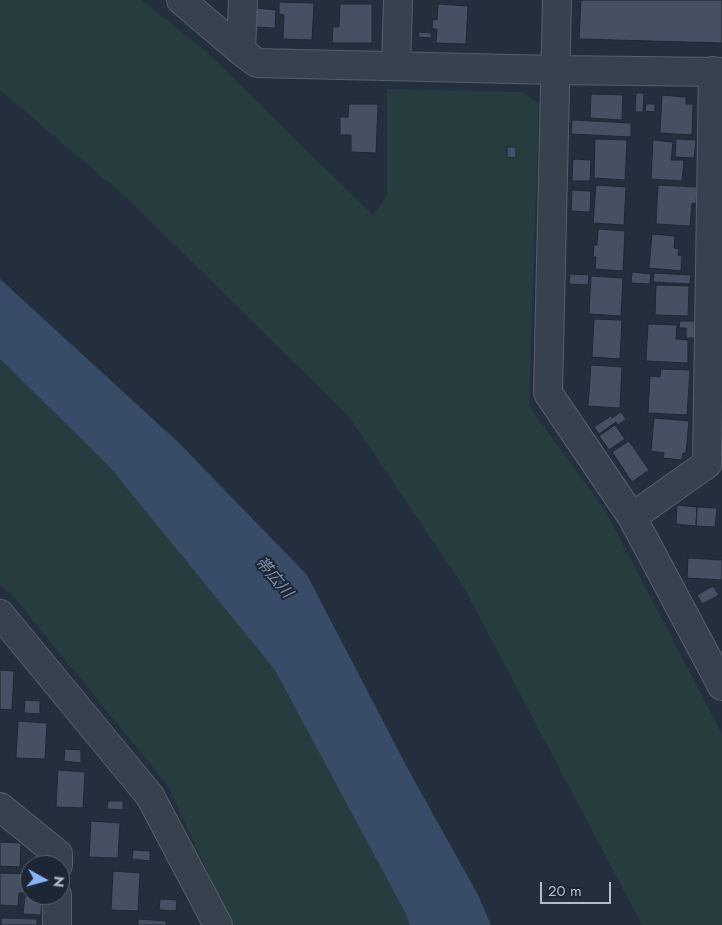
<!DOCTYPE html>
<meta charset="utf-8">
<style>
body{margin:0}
#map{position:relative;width:722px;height:925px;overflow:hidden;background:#242f3e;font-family:Jost,sans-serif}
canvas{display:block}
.north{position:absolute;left:20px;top:855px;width:50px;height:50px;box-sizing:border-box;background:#1d2633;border:1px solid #59626f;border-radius:50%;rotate:97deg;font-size:14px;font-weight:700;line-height:20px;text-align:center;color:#b4bcc9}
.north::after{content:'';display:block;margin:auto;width:18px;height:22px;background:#8ab4f8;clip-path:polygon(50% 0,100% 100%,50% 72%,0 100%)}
.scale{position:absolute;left:540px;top:882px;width:71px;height:22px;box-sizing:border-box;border:2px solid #b4bcc9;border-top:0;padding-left:6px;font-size:15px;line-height:18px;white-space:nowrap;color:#b4bcc9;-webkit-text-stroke:4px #1d2633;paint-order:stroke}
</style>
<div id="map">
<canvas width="722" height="925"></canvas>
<div class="north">N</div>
<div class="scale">20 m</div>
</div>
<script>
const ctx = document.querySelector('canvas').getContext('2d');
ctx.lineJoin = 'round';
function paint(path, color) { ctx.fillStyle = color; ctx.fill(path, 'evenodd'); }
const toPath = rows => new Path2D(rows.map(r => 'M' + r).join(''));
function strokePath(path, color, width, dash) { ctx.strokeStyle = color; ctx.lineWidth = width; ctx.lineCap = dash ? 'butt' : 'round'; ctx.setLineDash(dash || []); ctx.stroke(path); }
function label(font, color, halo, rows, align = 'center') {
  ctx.font = font + ' Jost,"Noto Sans JP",sans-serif'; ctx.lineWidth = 4; ctx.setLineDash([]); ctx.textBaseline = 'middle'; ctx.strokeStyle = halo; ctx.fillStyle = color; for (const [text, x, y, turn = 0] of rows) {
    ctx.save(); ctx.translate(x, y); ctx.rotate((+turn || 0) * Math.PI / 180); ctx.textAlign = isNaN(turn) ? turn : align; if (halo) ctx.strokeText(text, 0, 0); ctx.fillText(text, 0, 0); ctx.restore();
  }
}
const green = toPath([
 [0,0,142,0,203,49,373,215,387,195,387,89,522,92,539,104,529,406,606,512,722,734,722,925,642,925,462,584,349,417,128,199,0,90],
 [0,338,270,630,435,925,232,925,168,786,13,596,0,585]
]);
const water = toPath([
 [0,279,179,443,307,575,409,771,478,895,491,925,410,925,406,914,275,670,109,466,0,359]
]);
const building = toPath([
 [581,0,722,0,722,43,579,39,581,0],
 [279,2,314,3,312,40,283,39,284,15,279,14,279,2],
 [340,4,372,4,372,43,332,43,333,27,339,27,340,4],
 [438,4,468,6,466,44,436,43,437,29,432,29,433,19,437,20,438,4],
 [256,8,276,10,275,28,255,27,256,8],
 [419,32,431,33,431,38,418,37,419,32],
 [636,93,644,93,643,112,635,112,636,93],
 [591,94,623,95,622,120,590,118,591,94],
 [662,95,686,97,686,104,693,104,692,135,660,133,662,95],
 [349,104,378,104,376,153,351,152,351,135,340,135,340,117,348,117,349,104],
 [646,104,655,104,655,112,645,111,646,104],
 [572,120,631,123,631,137,571,134,572,120],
 [595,139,627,140,625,180,594,178,595,139],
 [676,139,696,140,694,158,675,157,676,139],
 [653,140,673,142,671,160,684,160,682,181,651,179,653,140],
 [507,147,516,147,516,158,507,157,507,147],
 [573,159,591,160,590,181,572,181,573,159],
 [596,185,626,187,624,225,593,223,596,185],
 [658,185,697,187,696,204,692,203,690,226,656,224,658,185],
 [572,190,591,191,590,212,571,211,572,190],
 [598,229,625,231,623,271,595,269,596,257,593,257,594,245,597,245,598,229],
 [652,234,675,236,674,248,679,249,678,255,682,256,681,271,649,268,652,234],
 [632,272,651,274,650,284,631,283,632,272],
 [654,273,691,275,690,284,653,282,654,273],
 [570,274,589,275,588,285,569,284,570,274],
 [591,276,623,278,621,316,589,314,591,276],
 [656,285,689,286,688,316,655,315,656,285],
 [594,319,622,320,620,359,592,357,594,319],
 [680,321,695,321,695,338,686,338,686,328,679,328,680,321],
 [648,324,677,325,676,339,688,340,688,363,646,361,648,324],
 [591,365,622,367,620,408,588,406,591,365],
 [661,369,690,370,687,415,648,413,650,376,660,377,661,369],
 [621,412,626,419,618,425,616,422,599,434,594,427,611,416,612,418,621,412],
 [654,418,689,421,686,453,683,453,682,460,663,458,664,453,651,451,654,418],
 [615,425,625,439,609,450,599,436,615,425],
 [629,441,649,470,632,482,612,452,629,441],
 [677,505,697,507,696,526,676,524,677,505],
 [697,507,717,508,715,527,696,526,697,507],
 [688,558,722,560,722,580,687,578,688,558],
 [713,586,719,595,702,604,697,595,713,586],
 [0,670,14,671,12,710,0,709,0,670],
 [25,700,40,701,40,714,24,713,25,700],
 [18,721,47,723,45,759,16,758,18,721],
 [65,749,81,750,81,763,64,761,65,749],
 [58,770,85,772,83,808,56,807,58,770],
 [108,801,123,801,123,810,107,809,108,801],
 [91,821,120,823,118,858,89,857,91,821],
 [0,842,21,843,20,867,0,866,0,842],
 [133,850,150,851,150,861,132,859,133,850],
 [113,871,140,873,138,911,111,910,113,871],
 [0,873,30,874,29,893,19,893,18,906,0,905,0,873],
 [25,896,42,897,41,915,23,914,25,896],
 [160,899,177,900,176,911,159,910,160,899],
 [1,918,37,919,37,925,1,925,1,918],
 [138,919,166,921,166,925,138,925,138,919]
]);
const minor = toPath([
 [181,0,241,51,257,63,555,70,722,72],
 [557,0,548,393,632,517,722,686],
 [241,51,243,0],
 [396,66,398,0],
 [632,517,707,464,713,71],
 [0,614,150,796,218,925],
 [0,807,58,854,58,865],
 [57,925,57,895]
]);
const waterNames = [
 ["帯広川",273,578,50]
];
paint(green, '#263c3f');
paint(water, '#394c67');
paint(building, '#455162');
strokePath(building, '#1f2835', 1);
strokePath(minor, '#565f6c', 30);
strokePath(minor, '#38414e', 28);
label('italic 16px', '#7c92b1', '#1d2633', waterNames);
</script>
